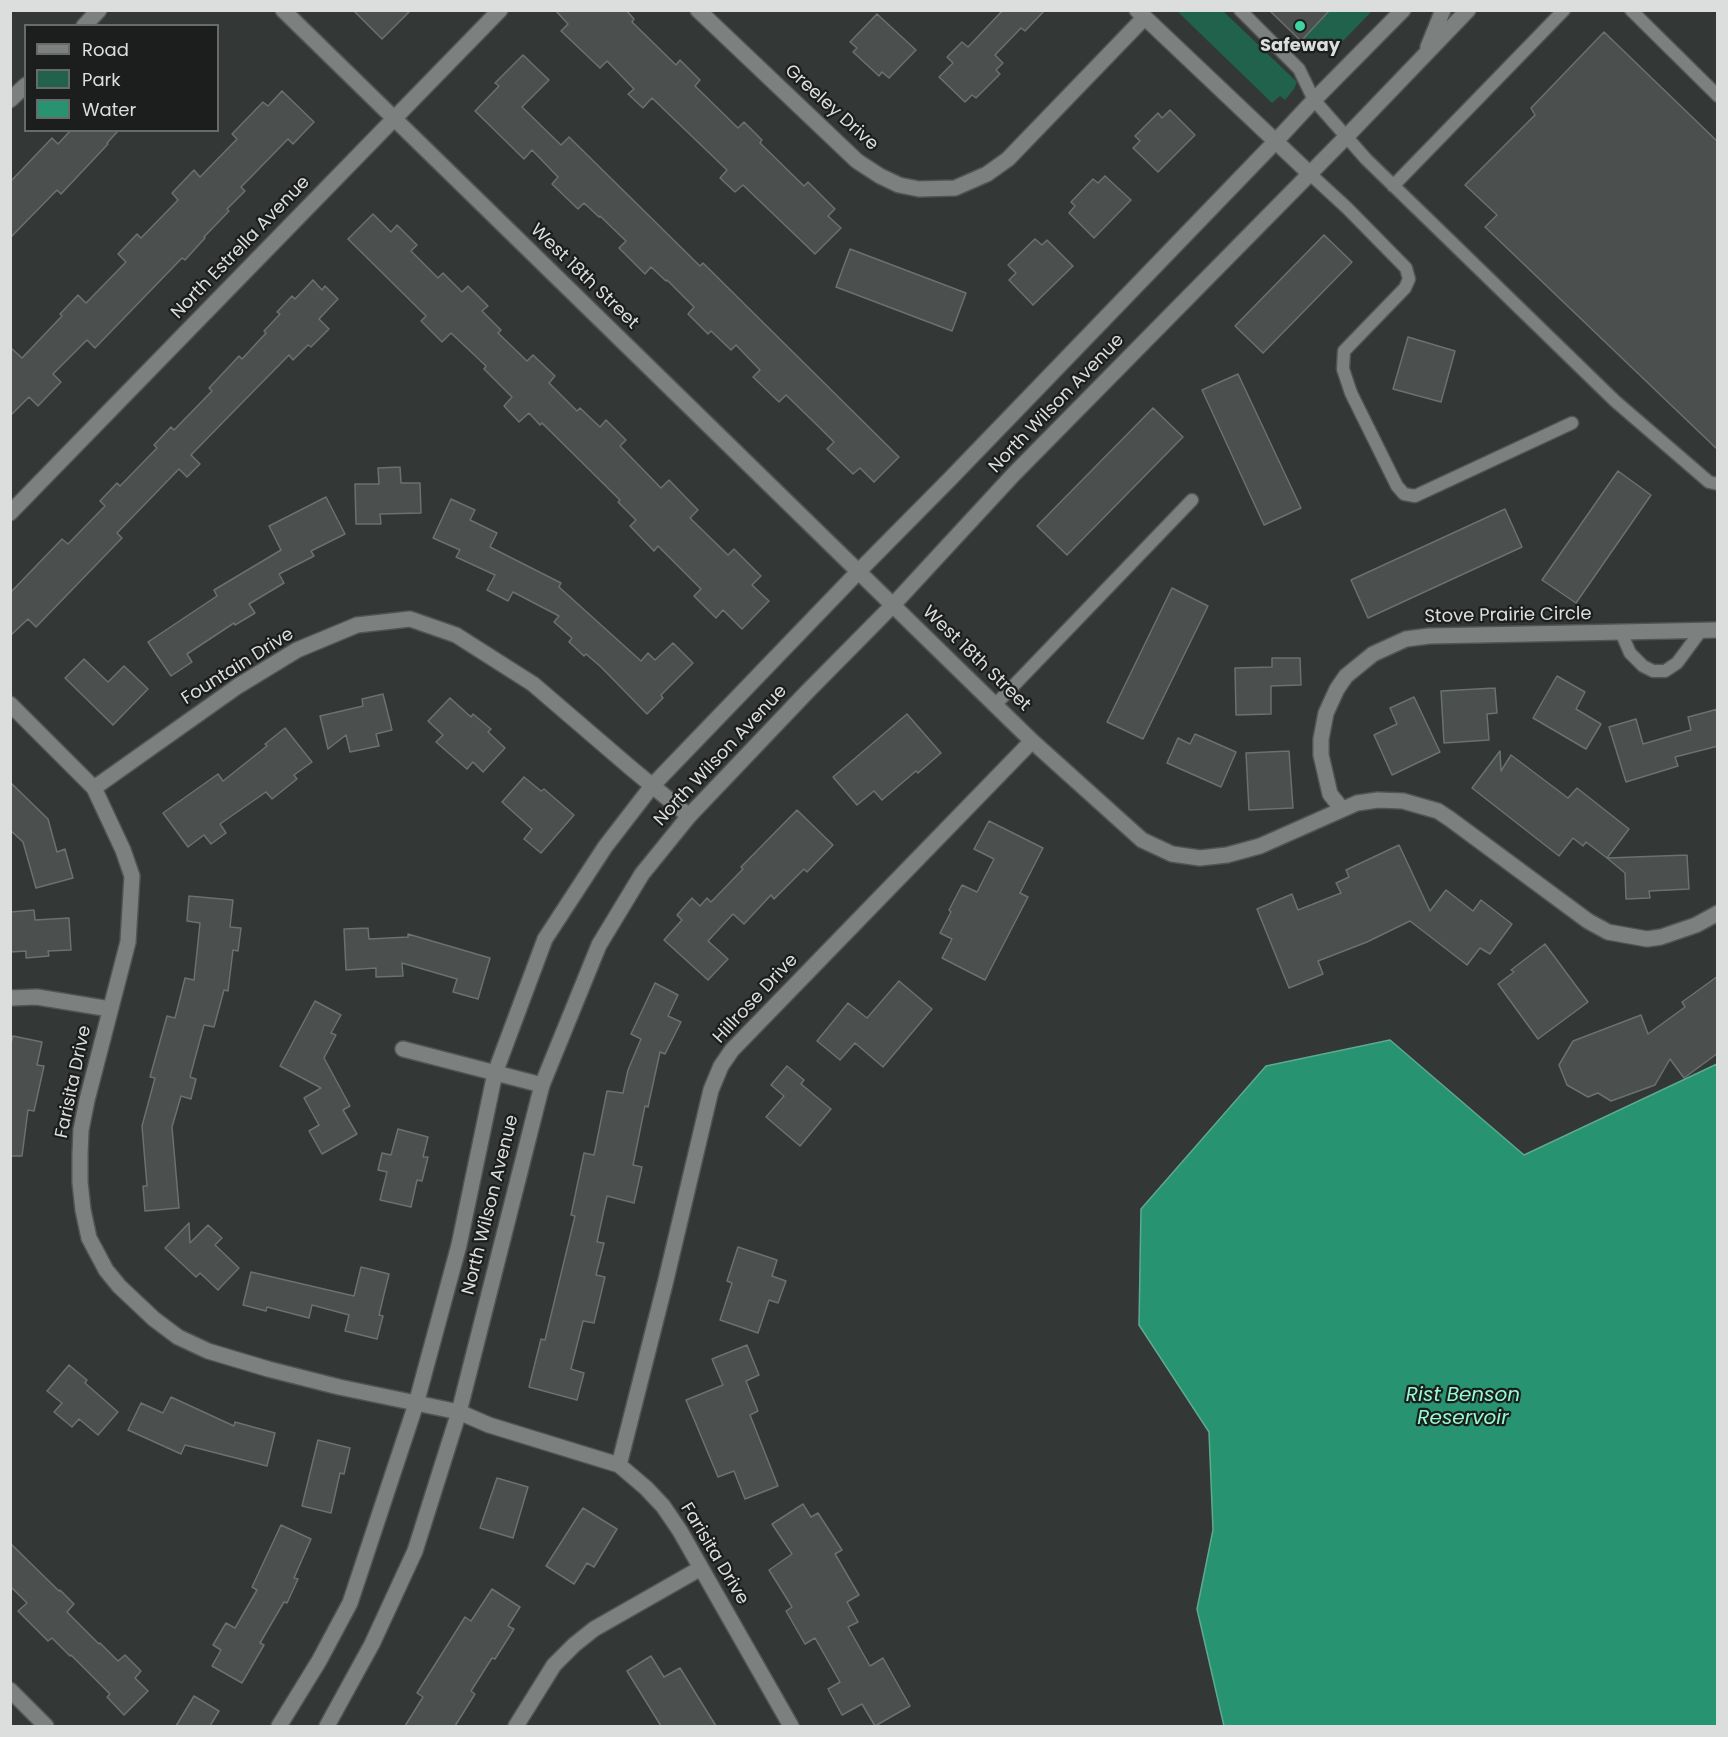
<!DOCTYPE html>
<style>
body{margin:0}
#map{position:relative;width:1728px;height:1737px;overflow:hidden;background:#333735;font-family:Poppins,sans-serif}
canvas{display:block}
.frame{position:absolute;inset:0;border:12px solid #dcdedd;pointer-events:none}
.legend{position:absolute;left:24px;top:24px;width:195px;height:108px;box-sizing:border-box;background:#1c1e1d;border:2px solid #696b6a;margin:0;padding:8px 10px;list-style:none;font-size:18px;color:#dcdedd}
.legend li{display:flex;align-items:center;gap:12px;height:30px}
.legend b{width:30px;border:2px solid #696b6a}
</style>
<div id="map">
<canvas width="1728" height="1737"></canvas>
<div class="frame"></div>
<ul class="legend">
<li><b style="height:8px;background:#7c817f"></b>Road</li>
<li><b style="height:16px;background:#20624b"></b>Park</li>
<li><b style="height:16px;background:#279370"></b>Water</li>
</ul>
</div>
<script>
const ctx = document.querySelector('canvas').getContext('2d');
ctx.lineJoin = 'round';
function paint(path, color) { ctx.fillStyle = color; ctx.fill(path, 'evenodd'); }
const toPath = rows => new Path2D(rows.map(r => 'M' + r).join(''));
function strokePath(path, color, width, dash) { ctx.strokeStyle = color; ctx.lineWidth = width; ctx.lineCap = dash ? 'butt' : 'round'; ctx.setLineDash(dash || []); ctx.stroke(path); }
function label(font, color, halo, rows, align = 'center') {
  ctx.font = font + ' Poppins,sans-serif'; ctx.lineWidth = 4.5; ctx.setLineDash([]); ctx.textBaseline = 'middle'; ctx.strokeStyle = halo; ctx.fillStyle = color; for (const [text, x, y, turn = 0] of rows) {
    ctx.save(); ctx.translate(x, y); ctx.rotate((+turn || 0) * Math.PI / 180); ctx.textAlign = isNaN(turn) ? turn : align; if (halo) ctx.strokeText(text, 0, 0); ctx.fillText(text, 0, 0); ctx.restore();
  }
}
const green = toPath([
 [1177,11,1223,11,1297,82,1294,89,1285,100,1280,96,1272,103],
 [1330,11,1372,11,1340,44,1329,52,1318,50,1301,41]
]);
const water = toPath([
 [1390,1040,1524,1155,1717,1064,1717,1726,1224,1726,1197,1609,1213,1530,1209,1432,1139,1325,1141,1209,1266,1066,1390,1040]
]);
const building = toPath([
 [353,10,411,10,382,39,353,10],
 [555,10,626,10,634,19,632,22,676,65,680,60,700,80,695,86,738,128,744,122,762,140,760,143,804,186,808,182,835,209,828,216,841,228,815,254,743,185,735,192,720,178,727,170,652,98,643,108,628,94,634,89,607,61,600,68,561,31,568,24,555,10],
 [1003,10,1045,10,1025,31,1021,28,995,55,1003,63,996,70,1000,74,976,98,972,95,965,102,939,77,953,63,947,57,962,42,968,47,1003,10],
 [1269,10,1330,10,1301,41,1269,10],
 [877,14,916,50,889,78,882,72,879,76,853,52,857,48,850,42,877,14],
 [1604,32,1718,142,1718,450,1485,227,1497,215,1465,185,1535,115,1531,108,1604,32],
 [523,55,549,80,522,107,561,145,569,137,700,266,703,263,899,457,874,482,860,468,853,474,827,449,834,442,819,427,786,395,779,402,753,377,760,370,736,345,731,350,711,331,708,334,688,314,694,307,667,280,666,281,651,267,645,274,619,248,626,241,600,216,599,217,584,203,578,209,552,184,558,177,532,150,524,159,475,111,499,86,495,83,523,55],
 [282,91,314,122,293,144,288,139,251,177,241,187,245,191,227,209,229,211,204,237,205,238,185,260,182,258,95,348,87,340,53,374,61,382,38,406,29,397,10,416,10,347,22,358,62,316,60,314,78,295,86,303,126,262,118,254,137,234,141,238,178,200,172,193,194,170,200,177,237,139,232,134,263,102,268,106,282,91],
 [1170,110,1195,135,1158,172,1133,148,1140,141,1135,136,1158,113,1162,118,1170,110],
 [71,130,119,130,107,143,108,144,61,194,57,190,10,238,10,182,52,138,58,144,71,130],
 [1105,176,1131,200,1094,238,1069,213,1075,206,1071,202,1093,179,1098,183,1105,176],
 [373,214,391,232,397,225,417,245,411,251,438,278,443,273,462,292,468,286,488,306,482,311,501,330,498,333,527,361,533,355,555,376,549,383,577,411,580,408,600,427,606,420,626,440,620,446,661,488,669,480,698,510,690,518,728,555,734,549,761,576,752,585,769,601,742,629,723,610,716,618,694,596,701,589,658,546,654,551,630,526,636,520,618,502,620,500,542,423,540,425,529,413,519,422,504,406,512,397,484,369,486,366,451,333,442,342,421,321,426,316,348,239,373,214],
 [1324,235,1352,262,1263,353,1235,326,1324,235],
 [1035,239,1042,245,1047,240,1073,266,1033,305,1009,280,1016,273,1008,265,1035,239],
 [850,249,966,293,952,331,836,287,850,249],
 [313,280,322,290,325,286,338,299,319,319,329,329,311,347,308,345,293,360,289,355,233,412,191,455,200,464,187,477,179,469,117,533,122,538,36,627,28,619,10,636,10,593,62,539,68,544,105,506,100,501,117,483,120,486,157,448,154,445,171,427,174,430,212,391,209,388,239,356,242,359,266,333,264,331,280,314,277,312,292,296,295,299,313,280],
 [1408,337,1455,351,1441,402,1393,389,1408,337],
 [1238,374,1301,508,1264,525,1202,390,1238,374],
 [1153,408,1183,437,1067,555,1037,526,1153,408],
 [400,467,401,483,420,483,421,513,380,514,381,524,356,524,355,484,379,484,378,468,400,467],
 [1618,471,1651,495,1576,603,1542,580,1618,471],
 [326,497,345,534,311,551,314,556,279,574,284,583,249,604,255,613,235,625,234,623,187,654,192,662,171,676,148,642,217,596,214,590,281,550,269,526,326,497],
 [451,499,475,510,470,520,497,533,490,547,561,583,559,587,641,661,648,653,655,660,673,643,693,663,661,695,663,698,647,714,601,667,586,654,584,656,569,642,572,638,554,622,559,616,513,592,508,601,487,590,495,575,456,557,460,550,433,538,451,499],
 [1505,509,1522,547,1368,618,1351,580,1505,509],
 [1172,588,1208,606,1143,739,1107,722,1172,588],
 [1272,658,1300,658,1301,685,1271,686,1271,714,1236,715,1235,668,1272,667,1272,658],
 [84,659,108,682,124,666,148,689,113,725,65,678,84,659],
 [1557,676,1585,692,1576,709,1601,724,1586,749,1533,718,1557,676],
 [1495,688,1497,713,1487,714,1489,740,1444,743,1441,691,1495,688],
 [383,694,392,730,376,734,379,746,350,752,346,735,328,749,320,716,363,706,362,699,383,694],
 [1414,697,1440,752,1392,775,1374,735,1397,724,1390,708,1414,697],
 [450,698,471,717,473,714,491,729,488,732,505,748,483,772,473,762,467,769,436,742,443,735,428,721,450,698],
 [1718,709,1718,746,1675,757,1678,766,1626,782,1609,727,1636,719,1643,744,1691,730,1688,717,1718,709],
 [907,714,941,753,918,773,916,771,882,800,874,791,857,805,833,777,907,714],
 [285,728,312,762,294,775,297,779,272,799,266,792,220,824,226,833,211,844,204,835,188,847,163,813,218,774,223,781,267,746,265,744,285,728],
 [1195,734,1236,752,1221,787,1167,763,1178,738,1190,744,1195,734],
 [1289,751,1293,808,1249,810,1246,753,1289,751],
 [1500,751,1501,771,1511,755,1568,798,1577,788,1629,829,1607,858,1586,842,1583,846,1573,838,1559,856,1472,788,1500,751],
 [524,777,541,791,544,789,574,815,541,853,524,839,532,829,502,802,524,777],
 [10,782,48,819,57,852,65,849,73,878,36,888,23,842,10,830,10,782],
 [797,810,833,845,807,872,804,869,774,899,771,895,744,924,733,914,708,941,728,959,708,980,664,940,682,920,677,915,692,898,700,906,707,898,711,902,743,869,741,867,797,810],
 [989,821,1043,848,1020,893,1028,897,985,980,942,958,952,939,940,933,951,912,949,910,962,885,977,892,994,859,974,849,989,821],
 [1399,845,1430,911,1446,890,1473,911,1481,900,1512,924,1490,954,1480,948,1467,965,1410,921,1367,942,1318,961,1323,974,1289,988,1257,909,1292,894,1298,910,1341,893,1336,883,1349,877,1346,870,1399,845],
 [1687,855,1689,889,1649,891,1650,898,1626,899,1625,873,1607,858,1687,855],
 [189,896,233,900,230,927,241,928,238,951,233,950,228,991,224,990,214,1027,204,1025,190,1077,196,1079,191,1099,181,1096,172,1127,179,1208,145,1211,143,1186,147,1186,142,1126,155,1078,150,1077,167,1016,175,1018,185,978,194,980,200,923,187,921,189,896],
 [34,910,35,920,69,918,71,950,48,951,49,956,26,958,26,951,10,952,10,912,34,910],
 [368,928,369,939,408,937,408,934,490,958,478,999,453,992,457,979,402,963,403,976,376,977,376,968,346,970,344,929,368,928],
 [1545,944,1588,1002,1538,1039,1498,984,1514,972,1511,970,1545,944],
 [1718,976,1718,1053,1684,1078,1670,1059,1655,1085,1611,1101,1598,1093,1588,1097,1567,1085,1559,1065,1573,1041,1641,1015,1648,1034,1685,1007,1682,1002,1718,976],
 [899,981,932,1009,883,1067,855,1043,840,1060,817,1041,848,1003,867,1018,899,981],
 [655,983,678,995,668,1016,681,1022,665,1054,660,1052,648,1107,645,1106,633,1165,642,1167,634,1203,607,1196,597,1242,604,1243,596,1275,605,1277,594,1323,583,1321,571,1369,584,1373,577,1400,529,1387,541,1339,545,1340,575,1216,571,1215,584,1153,594,1155,607,1091,623,1093,628,1070,641,1039,631,1034,655,983],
 [315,1001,341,1015,331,1033,336,1035,324,1058,350,1106,343,1110,357,1134,322,1154,309,1131,319,1125,304,1098,321,1088,280,1066,315,1001],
 [13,1036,42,1042,37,1065,44,1066,34,1111,28,1110,22,1156,10,1156,10,1046,13,1036],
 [787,1066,804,1080,801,1084,831,1109,800,1146,766,1117,784,1096,771,1085,787,1066],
 [398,1129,428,1137,423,1157,428,1157,422,1181,417,1180,411,1207,380,1200,387,1172,378,1170,382,1153,391,1155,398,1129],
 [189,1223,190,1243,208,1225,222,1238,215,1245,239,1268,218,1290,200,1273,196,1277,165,1248,189,1223],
 [738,1247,777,1260,772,1276,786,1281,778,1303,769,1300,758,1333,720,1320,732,1283,727,1281,738,1247],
 [361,1267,389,1274,379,1315,383,1316,377,1339,345,1331,349,1315,312,1305,309,1318,267,1307,266,1311,243,1305,251,1272,354,1296,361,1267],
 [747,1345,759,1375,746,1381,758,1411,750,1415,778,1486,745,1499,734,1471,718,1477,686,1400,723,1385,712,1359,747,1345],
 [69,1365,87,1380,85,1383,118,1412,98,1435,79,1419,72,1427,54,1412,62,1403,47,1391,69,1365],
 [171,1397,234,1426,235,1422,275,1433,267,1466,185,1445,181,1454,128,1430,141,1403,163,1413,171,1397],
 [318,1440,350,1448,344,1474,340,1473,331,1513,302,1506,318,1440],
 [497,1478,528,1487,513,1538,480,1528,497,1478],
 [803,1504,811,1517,818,1513,842,1550,835,1554,859,1595,847,1602,858,1622,848,1627,870,1666,883,1658,910,1706,875,1726,862,1704,842,1715,828,1689,840,1682,815,1638,805,1644,786,1611,792,1607,769,1570,792,1554,772,1524,803,1504],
 [583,1508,617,1529,594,1567,587,1563,574,1584,546,1566,583,1508],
 [281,1525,311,1539,294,1578,298,1579,287,1603,284,1602,260,1643,264,1645,242,1683,212,1666,221,1650,213,1645,226,1623,235,1628,257,1590,252,1587,281,1525],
 [10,1543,59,1591,60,1590,74,1604,67,1612,99,1644,100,1643,118,1661,125,1655,141,1671,135,1678,148,1691,124,1715,107,1697,110,1694,71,1655,70,1656,52,1638,48,1641,18,1611,27,1603,10,1586,10,1543],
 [492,1589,520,1607,508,1626,514,1629,495,1659,492,1658,471,1691,475,1694,455,1726,405,1726,423,1697,417,1693,465,1617,471,1621,492,1589],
 [651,1656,664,1677,680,1668,716,1726,661,1726,627,1671,651,1656],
 [194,1696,219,1711,210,1726,176,1726,194,1696]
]);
const service = toPath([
 [1240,10,1299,69,1314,100,1366,159,1615,401,1709,482,1718,484],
 [1631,10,1718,96],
 [1309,173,1347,208,1406,268,1409,279,1405,288,1344,351,1343,369,1351,393,1397,486,1404,494,1415,496,1572,423],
 [1393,186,1564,10],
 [1621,632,1630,653,1643,666,1653,671,1665,671,1677,663,1700,632],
 [995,705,1192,500]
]);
const minor = toPath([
 [283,10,1032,741,1142,840,1172,854,1200,858,1227,855,1260,846,1357,803,1378,800,1403,801,1438,811,1450,819,1588,921,1608,932,1647,939,1661,937,1696,925,1718,913],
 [698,10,857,161,880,176,899,185,919,189,955,188,987,174,1008,159,1144,18],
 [1137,10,1309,173],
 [84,26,99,10],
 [10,100,26,85],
 [10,513,500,10],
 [10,704,94,788,123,850,132,876,128,942,87,1100,81,1130,80,1154,80,1182,83,1210,89,1238,106,1270,119,1286,154,1319,178,1337,208,1351,268,1369,339,1387,459,1412,489,1425,619,1465,646,1488,663,1506,680,1531,791,1726],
 [94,788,238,686,297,650,357,625,410,619,456,635,533,684,632,769,689,816],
 [1342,809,1330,794,1321,755,1321,739,1326,713,1337,689,1346,676,1373,654,1406,639,1429,636,1718,630],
 [10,998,37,997,110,1009],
 [403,1049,542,1085],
 [619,1465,665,1284,711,1090,721,1066,732,1050,1032,741],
 [516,1726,554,1665,574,1645,594,1629,701,1568]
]);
const tertiary = toPath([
 [10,1690,46,1726]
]);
const secondary = toPath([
 [1428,47,1443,10],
 [279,1726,319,1661,350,1603,416,1404,459,1245,495,1073,545,939,605,847,652,786,858,572,950,479,1275,142,1314,100,1403,10],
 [327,1726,372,1644,415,1551,459,1412,542,1085,599,945,642,874,689,816,807,692,893,605,1014,474,1347,136,1468,10]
]);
const markers = [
 [1300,26,6,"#3dd4a3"]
];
const poiNames = [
 ["Safeway",1300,46]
];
const streetNames = [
 ["Greeley Drive",831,108,42],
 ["North Estrella Avenue",241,248,-46],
 ["West 18th Street",584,277,44],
 ["North Wilson Avenue",1057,404,-46],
 ["Stove Prairie Circle",1508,616,-1],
 ["West 18th Street",976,659,44],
 ["Fountain Drive",238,667,-32],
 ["North Wilson Avenue",721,756,-47],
 ["Hillrose Drive",756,999,-47],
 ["Farisita Drive",74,1082,-78],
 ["North Wilson Avenue",491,1205,-76],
 ["Farisita Drive",714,1554,59]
];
const waterNames = [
 ["Rist Benson",1463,1396],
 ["Reservoir",1463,1419]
];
paint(green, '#20624b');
paint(water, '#279370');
strokePath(water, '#5daa91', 1.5);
paint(building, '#4b504e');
strokePath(building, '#6b716e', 1.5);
strokePath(service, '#515453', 15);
strokePath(minor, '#515453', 18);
strokePath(tertiary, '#515453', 18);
strokePath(secondary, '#515453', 18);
strokePath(service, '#7c817f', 12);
strokePath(minor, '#7c817f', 15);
strokePath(tertiary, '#7c817f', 15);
strokePath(secondary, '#7c817f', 15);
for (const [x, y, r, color] of markers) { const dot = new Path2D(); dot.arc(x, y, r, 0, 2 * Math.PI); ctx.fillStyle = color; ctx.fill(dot); strokePath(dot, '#1c1e1d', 2); }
label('bold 18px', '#dcdedd', '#1c1e1d', poiNames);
label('18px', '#dcdedd', '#1c1e1d', streetNames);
label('italic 20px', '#95fbd3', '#1c1e1d', waterNames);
</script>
